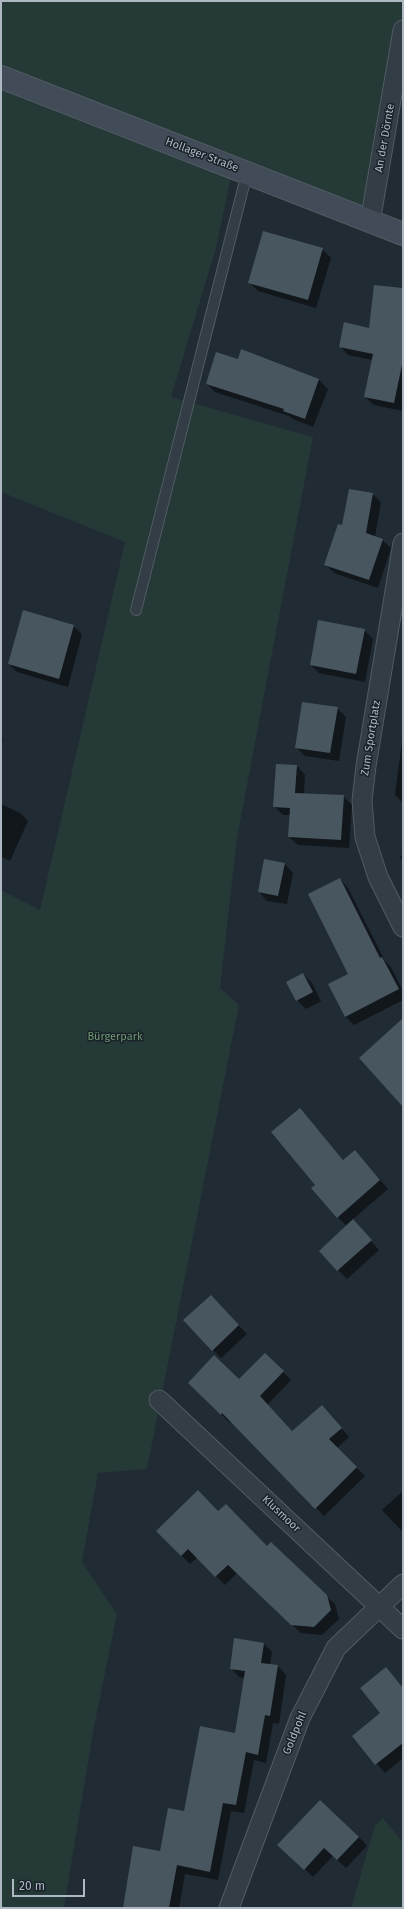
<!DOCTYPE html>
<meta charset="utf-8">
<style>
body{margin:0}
#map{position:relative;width:404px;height:1909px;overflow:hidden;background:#202b34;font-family:"Fira Sans",sans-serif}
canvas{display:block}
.frame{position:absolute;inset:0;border:2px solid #adb8c2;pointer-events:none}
.scale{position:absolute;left:12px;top:1879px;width:73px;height:18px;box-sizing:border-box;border:2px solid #adb8c2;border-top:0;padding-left:5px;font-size:12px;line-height:14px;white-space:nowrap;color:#adb8c2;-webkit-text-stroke:3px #192229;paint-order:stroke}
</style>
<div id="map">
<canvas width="404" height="1909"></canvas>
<div class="frame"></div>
<div class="scale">20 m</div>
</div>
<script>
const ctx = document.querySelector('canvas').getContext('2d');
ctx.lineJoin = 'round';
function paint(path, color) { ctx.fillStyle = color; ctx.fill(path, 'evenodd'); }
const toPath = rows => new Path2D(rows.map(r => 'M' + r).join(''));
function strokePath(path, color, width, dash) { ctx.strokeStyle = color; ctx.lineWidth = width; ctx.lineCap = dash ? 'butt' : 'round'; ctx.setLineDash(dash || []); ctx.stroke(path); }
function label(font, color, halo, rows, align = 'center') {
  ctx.font = font + ' "Fira Sans",sans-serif'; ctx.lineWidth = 3; ctx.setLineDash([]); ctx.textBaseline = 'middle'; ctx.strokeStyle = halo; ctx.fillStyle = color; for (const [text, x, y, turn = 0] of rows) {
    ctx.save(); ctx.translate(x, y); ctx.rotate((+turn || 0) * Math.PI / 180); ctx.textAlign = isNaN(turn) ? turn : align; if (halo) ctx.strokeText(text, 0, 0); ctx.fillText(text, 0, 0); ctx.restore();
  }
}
const green = toPath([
 [1,1,403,1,403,30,370,222,233,168,216,248,171,397,313,437,237,838,220,988,239,1005,147,1469,98,1473,82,1562,117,1614,93,1732,64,1908,1,1908,1,890,40,910,125,542,1,492],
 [383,1818,403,1843,403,1908,351,1908,375,1825]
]);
const shadow = toPath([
 [322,249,331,258,316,308,258,291,249,282],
 [403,289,403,411,374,405,365,397,373,360,348,355,340,346,370,329],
 [242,351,319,380,328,389,313,427,293,419,289,416,215,392,207,384,239,360],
 [372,494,381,502,375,537,382,540,391,548,378,588,334,573,326,565,343,527],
 [73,626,82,634,68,687,17,672,9,664],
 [364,630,373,639,365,682,319,673,311,665],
 [337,708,346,717,339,761,305,756,296,747],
 [1,738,3,740,1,747],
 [402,741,403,741,403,803,395,795],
 [297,766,305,775,304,794,343,796,352,805,349,848,298,845,289,837,290,815,283,815,274,806],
 [1,804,20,813,28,821,10,861,1,857],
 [403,855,403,863,400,856],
 [285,864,293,873,287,904,267,901,259,892],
 [340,879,348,888,385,961,391,967,403,991,403,1000,354,1025,345,1016,349,974],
 [303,974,312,983,321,1001,306,1009,297,1000],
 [300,1109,344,1161,363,1160,388,1189,352,1220,379,1250,347,1279,320,1251,347,1226,337,1217,316,1185],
 [219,1305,247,1334,221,1358,213,1350],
 [265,1354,291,1380,267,1405,292,1432,330,1415,349,1437,337,1448,365,1476,324,1516,232,1421,230,1423,189,1383,239,1380],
 [403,1491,403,1532,382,1510],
 [218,1512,267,1547,335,1604,339,1619,322,1635,301,1633,237,1573,225,1585,198,1557,190,1564,157,1531],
 [264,1644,272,1652,270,1665,278,1666,286,1675,279,1724,273,1723,266,1763,254,1760,244,1813,231,1811,218,1880,185,1874,179,1908,123,1908,236,1734,245,1678,239,1677,231,1668],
 [386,1668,403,1688,403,1758,385,1773,353,1736,381,1713],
 [359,1837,367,1846,346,1868,333,1856,313,1877,287,1853]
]);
const building = toPath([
 [263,231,323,248,308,300,248,283],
 [374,285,403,288,403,360,394,403,364,397,373,354,339,347,344,322,369,328],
 [241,349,319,379,305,419,283,411,284,409,206,384,216,352,238,359],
 [349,489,373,493,366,533,383,539,369,580,324,565,338,524,342,525],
 [23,610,74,625,59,679,8,664],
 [318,620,365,629,356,674,310,665],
 [302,702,338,707,330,753,295,748],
 [276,764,297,765,295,793,344,795,341,840,288,837,290,808,273,807],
 [264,859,285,863,278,896,258,892],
 [340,878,380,958,382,957,399,989,345,1017,328,984,348,974,308,894],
 [303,973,313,992,296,1001,286,982],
 [403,1018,403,1107,359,1058],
 [300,1108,343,1160,355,1150,380,1180,337,1218,311,1188,315,1185,271,1132],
 [353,1219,372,1240,337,1271,319,1251],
 [211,1295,239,1325,212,1351,183,1320],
 [265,1353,284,1371,260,1396,292,1431,322,1405,342,1428,329,1439,357,1467,315,1509,222,1413,221,1415,188,1383,214,1355,239,1379],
 [198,1490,218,1511,226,1504,267,1546,271,1542,327,1595,331,1610,314,1627,291,1625,228,1565,215,1577,188,1549,181,1556,156,1531],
 [234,1638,264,1643,261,1663,278,1665,270,1716,265,1715,258,1755,246,1752,236,1805,223,1803,210,1872,177,1865,169,1908,123,1908,133,1846,160,1851,168,1808,184,1811,200,1726,235,1733,245,1671,230,1669],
 [386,1667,403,1688,403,1743,375,1765,352,1736,380,1713,360,1688],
 [320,1800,359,1837,337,1860,324,1848,304,1870,277,1845]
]);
const lane = toPath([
 [136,610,247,173]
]);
const street = toPath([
 [370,222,403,30],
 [403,543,366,766,362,800,365,837,378,877,403,927],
 [159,1400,403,1629],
 [229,1908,300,1718,336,1648,403,1584]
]);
const secondary = toPath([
 [1,77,403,234]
]);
const streetNames = [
 ["An der Dörnte",385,138,-80],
 ["Hollager Straße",202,155,21],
 ["Zum Sportplatz",371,738,-81],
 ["Klusmoor",281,1514,43],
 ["Goldpohl",295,1733,-68]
];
const parkNames = [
 ["Bürgerpark",115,1037]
];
paint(green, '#253937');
paint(shadow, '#0007');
paint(building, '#485660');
strokePath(lane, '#515b63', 12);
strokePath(street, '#515b63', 21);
strokePath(secondary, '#515b63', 24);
strokePath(lane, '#333d45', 10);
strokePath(street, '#333d45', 19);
strokePath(secondary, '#414c58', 22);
label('11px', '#adb8c2', '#192229', streetNames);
label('11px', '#6e9672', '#192229', parkNames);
</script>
